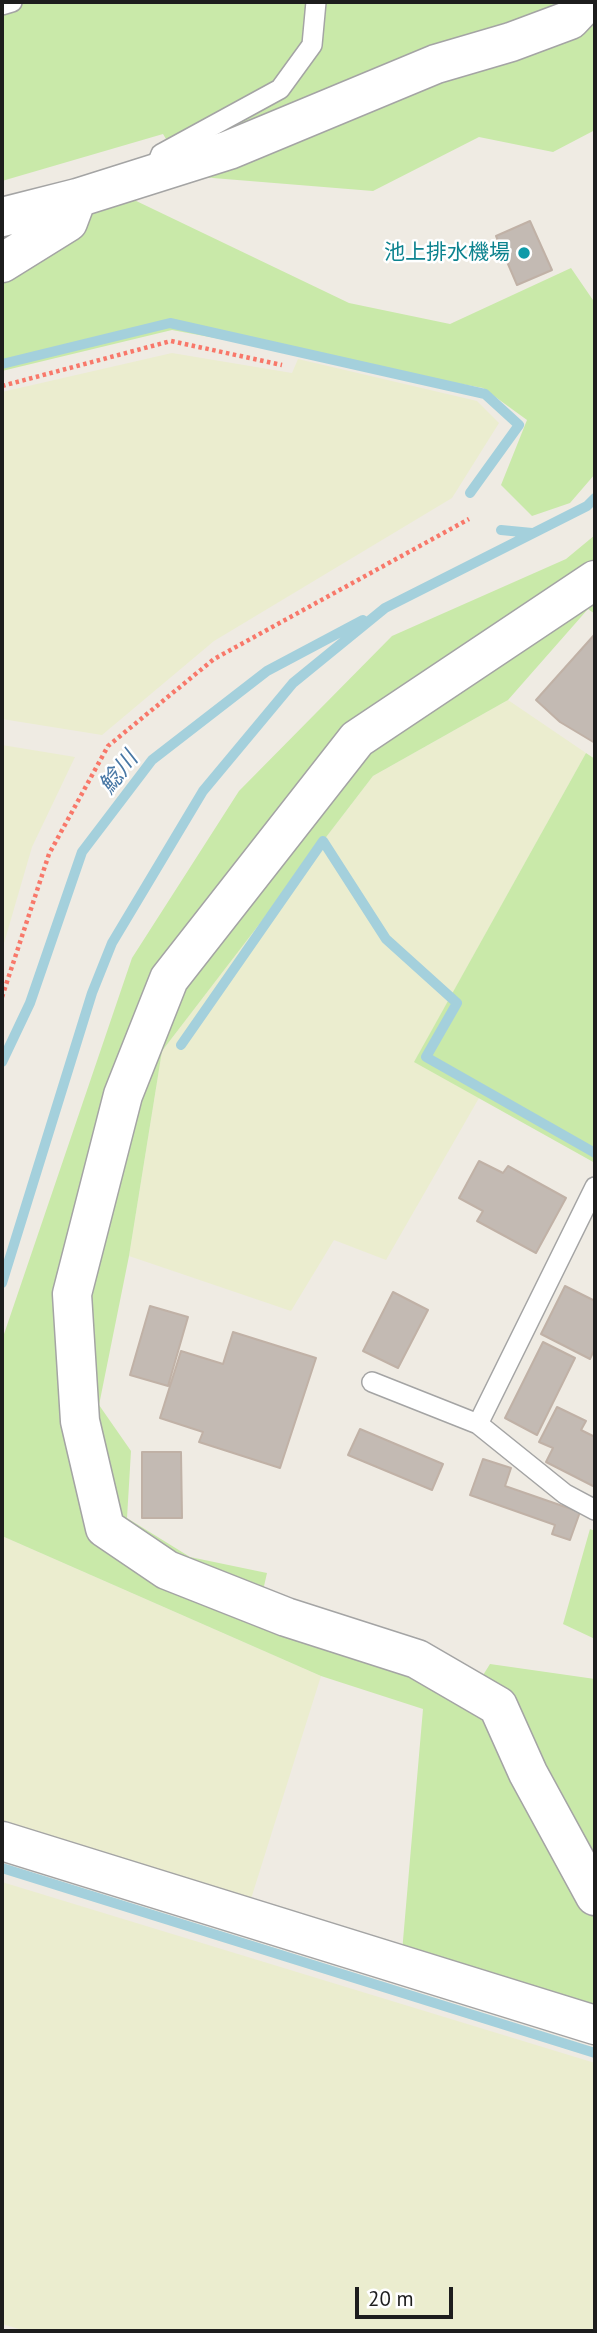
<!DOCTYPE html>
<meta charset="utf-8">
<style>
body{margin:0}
#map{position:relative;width:597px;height:2333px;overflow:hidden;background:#efebe3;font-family:"PT Sans",sans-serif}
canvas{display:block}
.frame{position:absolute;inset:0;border:4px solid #1d1d1d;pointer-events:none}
.scale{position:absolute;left:355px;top:2287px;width:98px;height:32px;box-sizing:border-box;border:4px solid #1d1d1d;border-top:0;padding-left:9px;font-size:21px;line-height:24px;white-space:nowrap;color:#1d1d1d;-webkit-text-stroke:5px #fff;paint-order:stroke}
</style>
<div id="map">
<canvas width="597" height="2333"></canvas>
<div class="frame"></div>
<div class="scale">20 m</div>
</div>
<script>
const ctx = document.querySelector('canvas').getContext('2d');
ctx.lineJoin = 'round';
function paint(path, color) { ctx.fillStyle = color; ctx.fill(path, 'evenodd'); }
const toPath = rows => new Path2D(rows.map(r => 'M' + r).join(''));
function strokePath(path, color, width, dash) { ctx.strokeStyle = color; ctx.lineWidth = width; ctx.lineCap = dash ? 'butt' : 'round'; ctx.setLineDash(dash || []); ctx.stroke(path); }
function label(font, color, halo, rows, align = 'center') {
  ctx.font = font + ' "PT Sans","Noto Sans JP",sans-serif'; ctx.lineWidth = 5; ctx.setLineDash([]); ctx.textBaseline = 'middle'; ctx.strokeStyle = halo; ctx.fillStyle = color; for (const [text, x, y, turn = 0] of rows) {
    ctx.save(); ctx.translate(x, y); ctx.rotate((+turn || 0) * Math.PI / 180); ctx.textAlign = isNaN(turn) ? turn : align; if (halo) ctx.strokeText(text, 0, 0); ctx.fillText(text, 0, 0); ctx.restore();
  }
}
const farmland = toPath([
 [172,353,292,373,298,359,477,401,499,423,452,498,214,641,102,735,2,719,2,392],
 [508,700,586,753,415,1061,479,1098,386,1260,334,1240,291,1311,129,1256,162,1051,373,776],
 [2,745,75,757,32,847,2,950],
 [2,1536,321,1676,250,1902,2,1826],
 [2,1882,595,2063,595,2331,26,2331,2,2324]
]);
const grass = toPath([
 [2,2,595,2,595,130,553,152,479,137,373,191,188,176,163,134,2,181],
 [130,198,349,303,450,324,571,268,595,303,595,474,570,503,532,516,501,485,527,420,483,388,172,330,2,371,2,232],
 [595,535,595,614,588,609,508,700,373,776,162,1051,129,1256,99,1405,131,1451,127,1518,190,1557,267,1573,257,1617,405,1670,465,1704,490,1664,595,1679,593,2005,402,1952,423,1709,321,1676,2,1536,2,1340,132,958,239,791,392,636,566,559],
 [586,753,595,759,595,1163,414,1062],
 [590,1529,595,1531,595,1639,563,1624]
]);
const stream = toPath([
 [2,364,170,323,485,394,519,425,470,493],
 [501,530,532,533],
 [181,1045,323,841,386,939,457,1003,426,1057,595,1153],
 [2,1062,30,1003,82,852,152,760,267,671,363,620],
 [2,1283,92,993,112,943,203,791,293,683,385,608,587,506,595,498],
 [2,1868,595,2053]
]);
const building = toPath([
 [530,221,552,270,517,285,496,236,530,221],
 [595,634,595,743,560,722,536,700,595,634],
 [479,1161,503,1173,508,1166,566,1198,536,1253,477,1221,483,1211,459,1198,479,1161],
 [565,1286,595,1301,595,1348,590,1359,541,1334,565,1286],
 [393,1292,428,1310,398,1368,363,1351,393,1292],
 [150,1306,188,1317,168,1386,130,1375,150,1306],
 [233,1332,316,1358,280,1468,199,1442,203,1432,160,1418,181,1351,223,1364,233,1332],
 [543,1342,575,1358,537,1435,505,1418,543,1342],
 [557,1407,586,1421,581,1430,595,1437,595,1487,546,1462,553,1448,539,1442,557,1407],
 [360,1429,443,1464,432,1490,348,1455,360,1429],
 [142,1452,181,1452,182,1518,142,1518,142,1452],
 [483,1459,511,1468,505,1486,580,1512,570,1540,552,1534,555,1525,470,1495,483,1459]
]);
const path = toPath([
 [2,386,171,341,282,365],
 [2,997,49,854,108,746,214,659,469,519]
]);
const lane = toPath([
 [2,5,12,2],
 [157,164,161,154,280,89,312,45,316,2],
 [595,1187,478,1424,565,1494,595,1510],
 [372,1382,478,1424]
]);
const street = toPath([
 [2,217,77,198,229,150,436,64,511,42,570,20,587,2],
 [2,263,68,222,77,198],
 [595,580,357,739,169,979,123,1095,72,1294,80,1421,105,1528,167,1570,286,1617,417,1659,498,1706,528,1773,595,1896],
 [2,1841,595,2025]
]);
const markers = [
 [524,253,7,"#0f9aa8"]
];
const cultureNames = [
 ["池上排水機場",510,253]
];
const waterNames = [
 ["鯰川",119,773,-52]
];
paint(farmland, '#ebedcf');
paint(grass, '#c9e9a9');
strokePath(stream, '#a4d0dc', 10);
paint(building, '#c3bab3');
strokePath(building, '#c0b1a6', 2);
strokePath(lane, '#a4a4a4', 22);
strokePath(street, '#a4a4a4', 41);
strokePath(path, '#f8786a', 4.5, [3.5, 3.5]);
strokePath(lane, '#fff', 19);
strokePath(street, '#fff', 38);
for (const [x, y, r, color] of markers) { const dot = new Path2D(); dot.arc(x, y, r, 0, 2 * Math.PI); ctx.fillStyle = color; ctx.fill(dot); strokePath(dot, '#fff', 2.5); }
label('21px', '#0d838f', '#fff', cultureNames, 'right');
label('italic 23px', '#4877a4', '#fff', waterNames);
</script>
